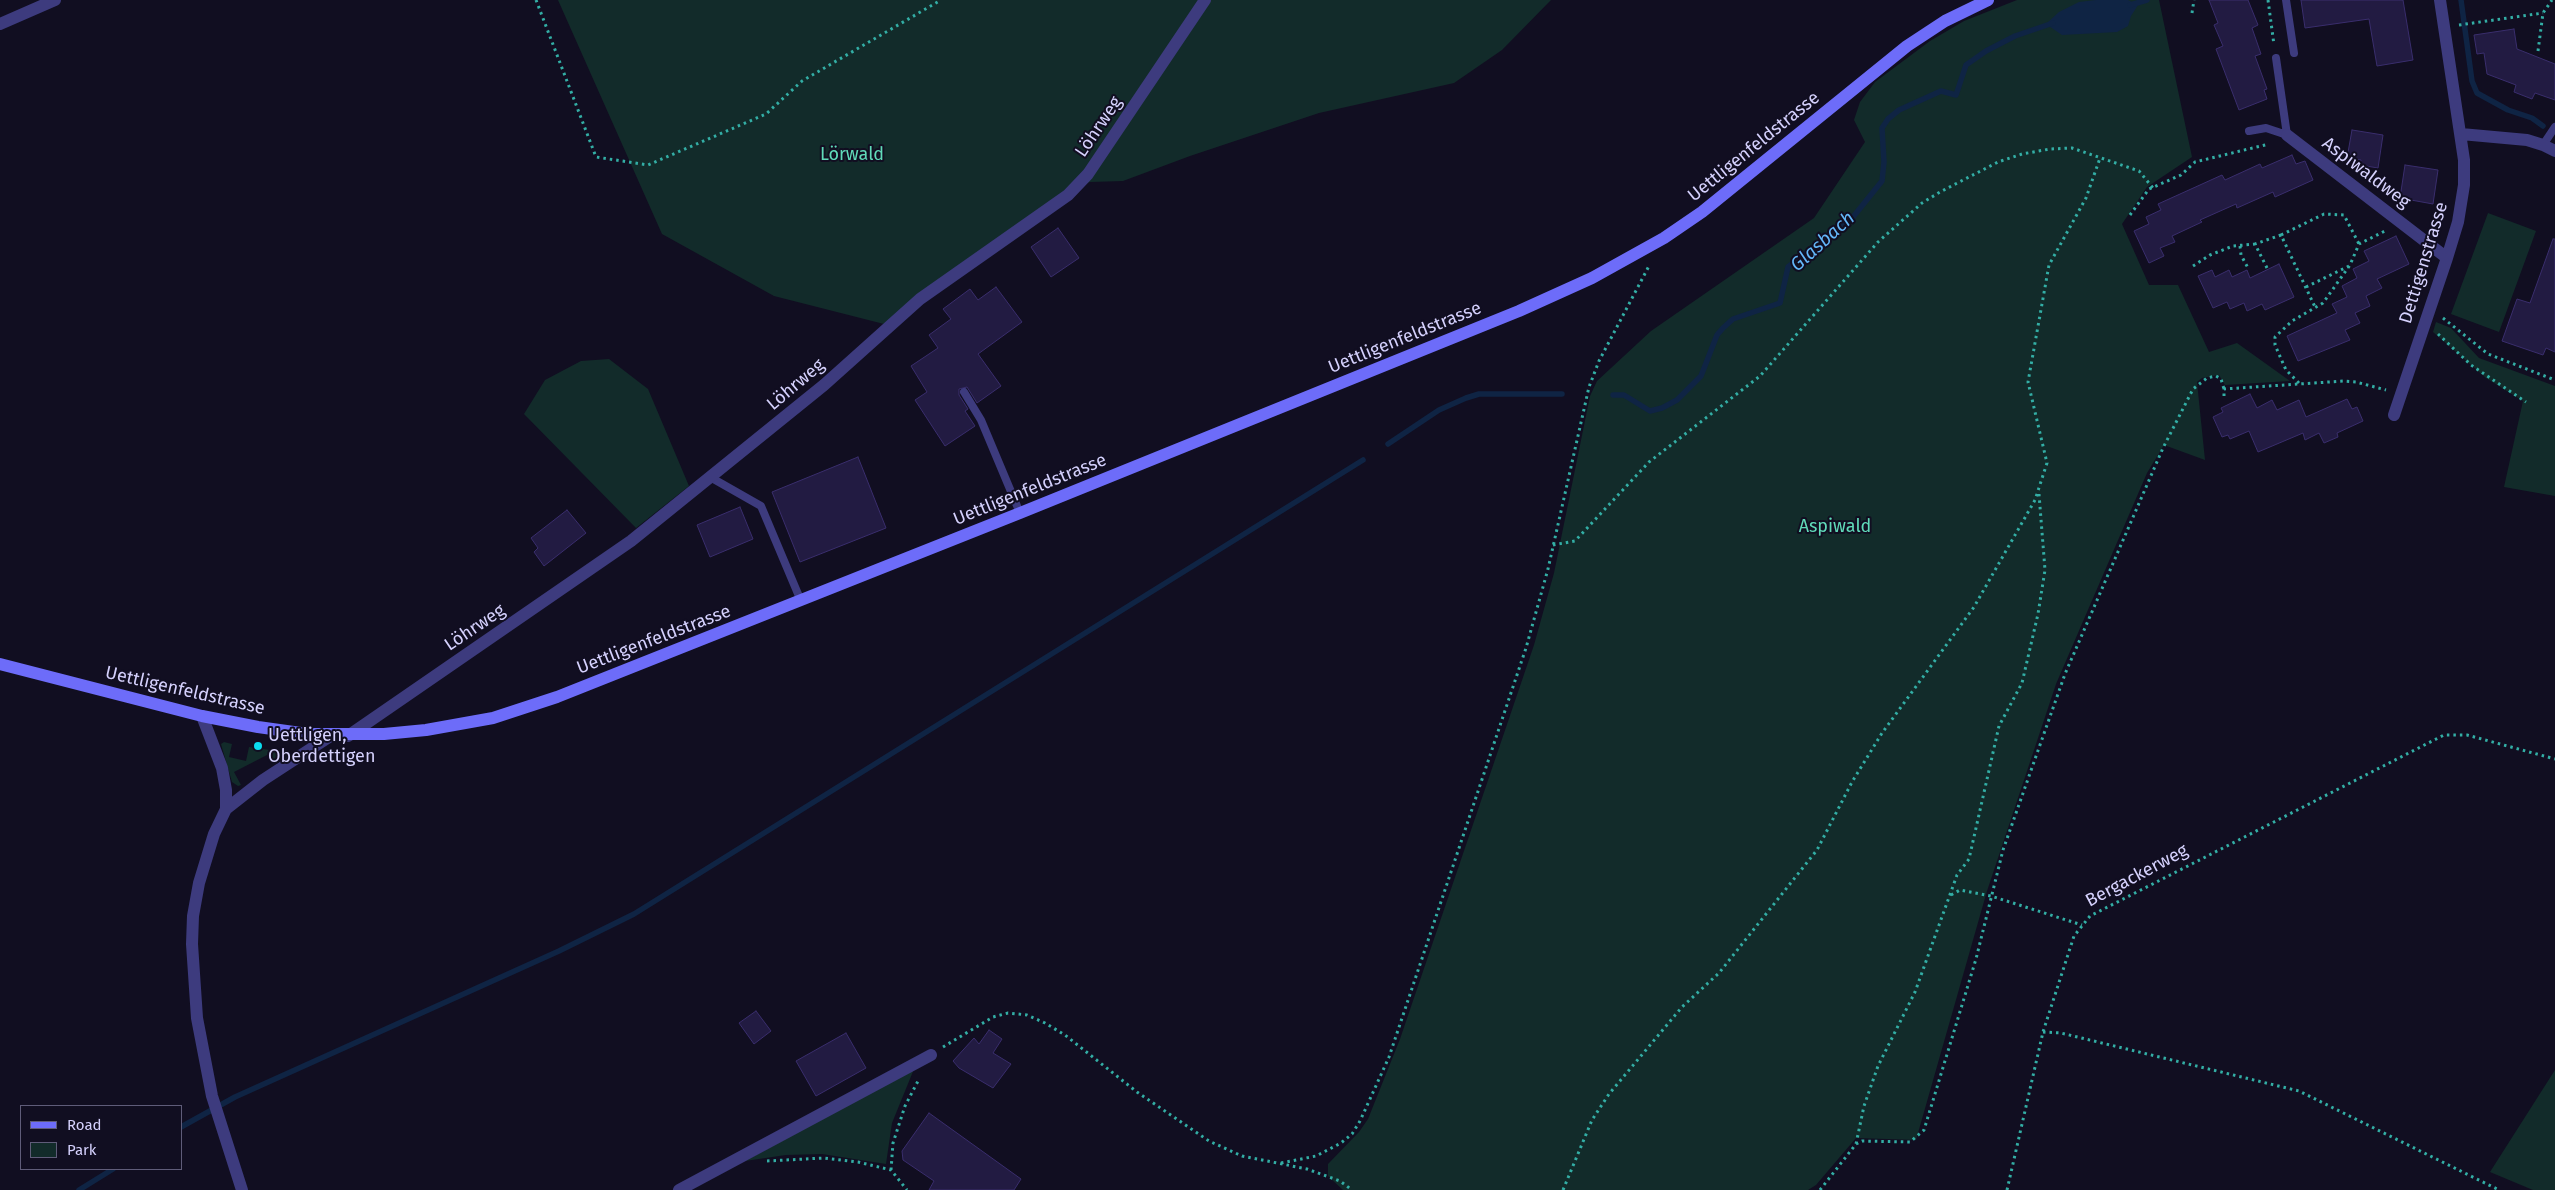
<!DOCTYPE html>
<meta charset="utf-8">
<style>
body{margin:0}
#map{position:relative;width:2555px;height:1190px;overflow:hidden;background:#110e21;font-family:"Fira Sans",sans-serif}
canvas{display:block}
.legend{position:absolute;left:20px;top:1105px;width:162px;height:65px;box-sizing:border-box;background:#110e21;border:1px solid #5f5c79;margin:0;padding:6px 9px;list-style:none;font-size:15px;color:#d5d1fd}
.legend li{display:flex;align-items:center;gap:10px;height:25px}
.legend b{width:25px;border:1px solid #5f5c79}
</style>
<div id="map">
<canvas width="2555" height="1190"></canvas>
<ul class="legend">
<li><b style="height:6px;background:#6d6cf9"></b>Road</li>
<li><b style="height:14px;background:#122b2a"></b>Park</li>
</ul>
</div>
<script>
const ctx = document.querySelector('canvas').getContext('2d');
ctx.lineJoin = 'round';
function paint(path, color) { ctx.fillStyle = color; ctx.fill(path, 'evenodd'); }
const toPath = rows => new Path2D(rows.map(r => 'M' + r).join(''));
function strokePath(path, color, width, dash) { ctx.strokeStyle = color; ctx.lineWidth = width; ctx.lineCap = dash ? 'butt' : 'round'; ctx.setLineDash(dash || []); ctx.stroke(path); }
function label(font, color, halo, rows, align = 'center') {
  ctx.font = font + ' "Fira Sans",sans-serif'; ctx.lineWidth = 4; ctx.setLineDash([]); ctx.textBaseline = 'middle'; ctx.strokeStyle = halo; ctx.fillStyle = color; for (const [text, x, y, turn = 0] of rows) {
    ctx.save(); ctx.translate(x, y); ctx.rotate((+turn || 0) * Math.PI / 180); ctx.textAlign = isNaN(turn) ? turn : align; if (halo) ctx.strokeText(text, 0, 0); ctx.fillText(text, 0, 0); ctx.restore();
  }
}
const green = toPath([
 [558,0,1551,0,1502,50,1454,83,1319,113,1190,156,1123,181,1090,182,1071,188,884,324,774,296,662,234],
 [2017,0,2159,0,2192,157,2147,187,2122,224,2149,285,2178,285,2209,352,2237,343,2290,381,2225,385,2219,375,2202,378,2197,382,2205,460,2164,445,2147,473,2056,684,1987,891,1916,1140,1856,1138,1816,1185,1808,1190,1343,1190,1328,1176,1328,1164,1359,1132,1368,1119,1400,1039,1534,645,1554,573,1590,396,1597,381,1651,331,1814,218,1865,142,1854,120,1860,102,1875,82,1930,41,1964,21],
 [2488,213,2536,231,2499,332,2451,314],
 [2436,322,2451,328,2479,358,2555,386,2555,496,2504,487,2523,401,2486,378,2433,332],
 [609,359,648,389,689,486,636,528,524,414,545,380,581,361],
 [224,742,232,744,229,757,246,761,249,747,291,753,273,764,267,755,234,772,241,785,238,786,232,782,221,744],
 [914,1069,892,1123,886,1164,822,1154,786,1155,745,1161],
 [2555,1070,2555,1190,2533,1190,2490,1172]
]);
const water = toPath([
 [2096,0,2128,0,2138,5,2131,16,2128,26,2117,32,2062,35,2046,24,2059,12,2079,2]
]);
const stream = toPath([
 [2461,0,2472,81,2477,93,2508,110,2532,118,2543,126],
 [2130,5,2147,0],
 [1613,395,1624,395,1650,411,1662,408,1677,400,1701,376,1717,335,1723,328,1733,319,1780,303,1788,267,1853,217,1882,181,1884,162,1882,128,1888,119,1899,110,1941,91,1956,95,1966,65,1986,51,2015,36,2053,23],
 [1388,444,1439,410,1466,398,1479,394,1562,394],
 [181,1127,235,1097,559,951,634,914,1363,460],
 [79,1190,113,1169]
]);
const building = toPath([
 [2209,0,2248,0,2258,25,2252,28,2261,54,2255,56,2267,89,2264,90,2267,99,2239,110,2216,49,2223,46,2214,25,2218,23,2209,0],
 [2301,0,2403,0,2413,60,2377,66,2369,19,2305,28,2301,0],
 [2514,29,2517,49,2555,64,2555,100,2535,93,2532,99,2514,92,2516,85,2487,74,2484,53,2477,54,2474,35,2514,29],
 [2352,130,2383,135,2378,168,2360,165,2361,160,2347,158,2352,130],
 [2292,155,2296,164,2305,161,2313,180,2275,197,2273,192,2237,208,2236,204,2200,220,2202,222,2172,236,2175,242,2160,248,2164,256,2149,263,2134,231,2149,224,2146,217,2161,210,2158,204,2222,175,2225,180,2260,164,2262,168,2292,155],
 [2405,165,2438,170,2433,204,2400,198,2405,165],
 [1058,228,1079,258,1051,277,1031,247,1058,228],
 [2396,236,2409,264,2377,279,2382,288,2366,296,2370,306,2355,313,2360,323,2345,330,2350,340,2298,361,2287,336,2337,313,2332,304,2347,297,2342,286,2357,278,2353,269,2369,261,2364,251,2396,236],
 [2553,239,2555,239,2555,352,2546,348,2543,355,2502,341,2517,299,2530,303,2553,239],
 [2279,264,2294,297,2265,310,2262,304,2247,311,2244,303,2230,309,2227,302,2213,308,2198,276,2212,270,2215,277,2229,270,2232,277,2247,270,2250,278,2279,264],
 [996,287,1022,322,978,354,1001,386,977,403,967,387,959,389,959,395,968,409,965,411,975,426,945,446,915,400,927,392,911,366,938,348,929,335,951,319,943,309,970,289,978,300,996,287],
 [2250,394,2257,408,2272,400,2277,410,2299,400,2306,417,2347,399,2352,409,2357,407,2363,421,2337,433,2338,437,2324,443,2319,433,2305,440,2303,433,2258,452,2249,431,2230,439,2228,435,2222,437,2213,417,2223,412,2221,408,2250,394],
 [858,457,886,528,800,562,772,492,858,457],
 [740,507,753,539,710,557,697,525,740,507],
 [567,510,586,533,544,566,534,552,538,548,531,538,567,510],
 [756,1011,771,1031,754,1044,739,1023,756,1011],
 [989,1030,1002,1039,993,1053,1011,1064,993,1088,959,1068,953,1061,974,1038,979,1044,989,1030],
 [846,1033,866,1068,816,1096,796,1061,846,1033],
 [929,1113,1021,1179,1014,1190,929,1190,934,1181,903,1160,902,1151,929,1113]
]);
const path = toPath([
 [536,0,596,157,648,165,766,114,802,81,941,0],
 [2268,0,2274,45],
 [2192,13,2194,0],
 [2459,25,2543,13],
 [2538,51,2543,13,2552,0],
 [2130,215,2149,189,2181,175,2195,162,2269,144],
 [2281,235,2324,214,2344,215,2359,244],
 [2240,246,2241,255,2248,268],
 [2193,266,2210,255,2233,246,2255,244],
 [2267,268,2255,244,2281,235,2315,307],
 [2306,287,2349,266],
 [2443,318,2488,354,2555,380],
 [2438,334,2471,365,2526,402],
 [2299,383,2286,370,2275,345,2275,337,2292,321,2323,303,2350,265,2359,244,2387,230],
 [2224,396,2224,389,2344,381,2356,382,2386,390],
 [1553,545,1575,541,1649,462,1760,376,1878,242,1922,203,1940,192,1998,162,2022,154,2050,149,2072,148,2139,171,2153,188],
 [1951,895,1960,890,1991,896,2082,925],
 [2043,1032,2061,1033,2299,1091,2499,1190],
 [943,1047,993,1017,1008,1013,1027,1015,1045,1023,1065,1035,1137,1092,1209,1141,1242,1156,1307,1169,1340,1181,1352,1190],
 [1856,1144,1862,1141,1910,1142,1924,1130,1976,959,2003,850,2065,674,2163,448,2193,389,2207,378,2216,376,2221,379,2224,389],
 [767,1161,824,1158,858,1162,891,1170,907,1190],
 [1281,1163,1316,1156,1341,1143,1352,1134,1360,1121,1389,1057,1526,648,1548,569,1589,387,1599,361,1650,264],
 [891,1170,893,1143,905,1106,918,1081],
 [1563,1190,1592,1120,1609,1094,1682,1007,1719,973,1817,850,1852,782,1882,733,1974,607,2035,500,2047,463,2028,382,2049,265,2086,198,2100,158],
 [1820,1190,1856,1144,1864,1106,1878,1066,1915,992,1957,875,1969,859,1999,726,2022,683,2038,614,2045,570,2039,494],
 [2007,1190,2043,1032,2074,936,2090,916,2444,735,2467,735,2555,759]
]);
const lane = toPath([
 [2286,0,2294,53],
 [2276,58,2287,135],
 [2249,131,2266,128,2287,135],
 [2543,145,2555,127],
 [964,392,981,420,1020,513],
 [710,477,761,506,801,601]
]);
const street = toPath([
 [0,24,55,0],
 [2461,134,2527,140,2543,145,2555,151],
 [2287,135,2447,258],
 [2394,415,2447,258,2458,222,2464,185,2464,160,2440,0],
 [202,716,222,768,226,790,226,809],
 [348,736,631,541,824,385,920,299,1068,195,1088,174,1205,0],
 [242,1190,212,1096,197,1018,192,944,193,916,199,883,214,834,226,809,263,780,332,735],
 [679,1190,931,1055]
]);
const secondary = toPath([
 [0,664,202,716,258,727,308,734,384,734,426,730,493,718,557,697,1020,513,1519,311,1592,278,1664,238,1702,212,1907,46,1945,21,1988,0]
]);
const markers = [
 [258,746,5,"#0adcf0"]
];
const streetNames = [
 ["Löhrweg",1099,127,-56],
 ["Uettligenfeldstrasse",1754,147,-39],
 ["Aspiwaldweg",2366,173,37],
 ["Dettigenstrasse",2424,263,-73],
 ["Uettligenfeldstrasse",1405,338,-22],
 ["Löhrweg",796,385,-40],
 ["Uettligenfeldstrasse",1030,490,-22],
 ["Löhrweg",475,628,-34],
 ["Uettligenfeldstrasse",654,640,-21],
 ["Uettligenfeldstrasse",185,691,13],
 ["Bergackerweg",2137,876,-28]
];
const parkNames = [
 ["Lörwald",852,155],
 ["Aspiwald",1835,527]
];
const poiNames = [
 ["Uettligen,",268,736],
 ["Oberdettigen",268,757]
];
const waterNames = [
 ["Glasbach",1823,242,-42]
];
paint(green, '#122b2a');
paint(water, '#0f2444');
strokePath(stream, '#0f2444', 5.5);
paint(building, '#221b42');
strokePath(building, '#3a2e6d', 1);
strokePath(path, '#33aea5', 3, [2.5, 4]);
strokePath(lane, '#3d3b7e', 8);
strokePath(street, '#3d3b7e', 12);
strokePath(secondary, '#6d6cf9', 12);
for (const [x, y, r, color] of markers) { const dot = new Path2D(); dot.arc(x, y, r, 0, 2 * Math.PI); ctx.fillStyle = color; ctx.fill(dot); strokePath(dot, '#110e21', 2); }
label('18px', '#d5d1fd', '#110e21', streetNames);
label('18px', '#60dab9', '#110e21', parkNames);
label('18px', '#d5d1fd', '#110e21', poiNames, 'left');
label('italic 19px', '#63b6f8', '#110e21', waterNames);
</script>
